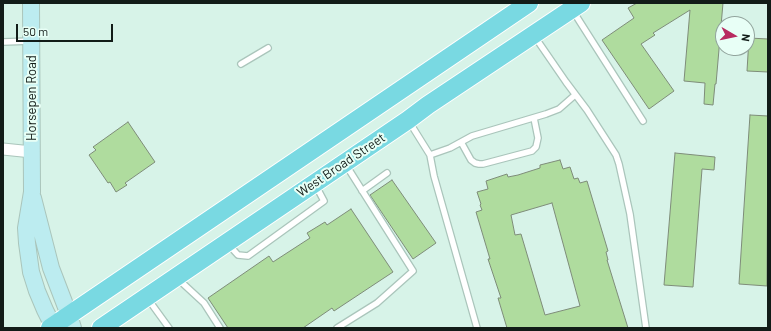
<!DOCTYPE html>
<style>
body{margin:0}
#map{position:relative;width:771px;height:331px;overflow:hidden;background:#d7f3e8;font-family:Barlow,sans-serif}
canvas{display:block}
.frame{position:absolute;inset:0;border:4px solid #121c18;pointer-events:none}
.north{position:absolute;left:715px;top:16px;width:40px;height:40px;box-sizing:border-box;background:#e8fff6;border:1px solid #92a49d;border-radius:50%;rotate:99deg;font-size:11px;font-weight:700;line-height:16px;text-align:center;color:#121c18}
.north::after{content:'';display:block;margin:auto;width:14px;height:18px;background:#b82b60;clip-path:polygon(50% 0,100% 100%,50% 72%,0 100%)}
.scale{position:absolute;left:16px;top:24px;width:97px;height:18px;box-sizing:border-box;border:2px solid #121c18;border-top:0;padding-left:5px;font-size:12px;line-height:14px;white-space:nowrap;color:#121c18;-webkit-text-stroke:3px #e8fff6;paint-order:stroke}
</style>
<div id="map">
<canvas width="771" height="331"></canvas>
<div class="frame"></div>
<div class="north">N</div>
<div class="scale">50 m</div>
</div>
<script>
const ctx = document.querySelector('canvas').getContext('2d');
ctx.lineJoin = 'round';
function paint(path, color) { ctx.fillStyle = color; ctx.fill(path, 'evenodd'); }
const toPath = rows => new Path2D(rows.map(r => 'M' + r).join(''));
function strokePath(path, color, width, dash) { ctx.strokeStyle = color; ctx.lineWidth = width; ctx.lineCap = dash ? 'butt' : 'round'; ctx.setLineDash(dash || []); ctx.stroke(path); }
function label(font, color, halo, rows, align = 'center') {
  ctx.font = font + ' Barlow,sans-serif'; ctx.lineWidth = 4; ctx.setLineDash([]); ctx.textBaseline = 'middle'; ctx.strokeStyle = halo; ctx.fillStyle = color; for (const [text, x, y, turn = 0] of rows) {
    ctx.save(); ctx.translate(x, y); ctx.rotate((+turn || 0) * Math.PI / 180); ctx.textAlign = isNaN(turn) ? turn : align; if (halo) ctx.strokeText(text, 0, 0); ctx.fillText(text, 0, 0); ctx.restore();
  }
}
const building = toPath([
 [637,3,723,3,716,84,715,84,713,105,704,104,705,83,684,81,690,10,653,33,655,35,641,44,674,91,649,109,602,40,634,18,628,8,637,3],
 [749,38,768,39,768,72,747,71,749,38],
 [750,115,768,116,767,286,739,284,748,145,750,115],
 [128,122,155,162,125,183,127,185,116,192,110,182,108,183,89,155,96,150,93,147,128,122],
 [675,153,715,157,714,170,702,169,693,287,664,285,675,153],
 [560,160,563,169,570,167,574,179,578,178,580,183,587,181,608,251,606,252,608,260,607,260,628,328,507,328,498,298,501,298,488,259,490,259,476,212,482,210,480,205,481,204,477,192,488,189,486,181,507,174,508,177,518,175,540,168,540,165,560,160],
 [552,203,580,306,545,315,521,234,515,235,511,215,552,203],
 [392,180,436,243,413,259,370,195,392,180],
 [351,209,393,272,334,311,332,308,303,328,228,328,208,298,269,256,273,262,310,238,307,233,325,222,327,225,351,209]
]);
const lane = toPath([
 [573,11,643,121],
 [535,37,566,82,587,110,616,155,619,164,630,214,646,328],
 [3,42,31,41],
 [241,64,268,48],
 [410,123,430,155,434,176,477,328],
 [461,142,471,160,475,163,479,164,483,164,532,151,536,147,538,138,534,118],
 [430,155,450,148,472,136,546,114,559,109,575,95],
 [362,191,387,173],
 [228,244,238,255,248,256,324,201,316,186],
 [178,279,204,303,220,328],
 [148,299,169,328],
 [337,328,377,303,413,271,346,165]
]);
const street = toPath([
 [3,149,32,152]
]);
const secondary = toPath([
 [31,3,32,192,26,228,27,243,31,272,37,291,45,310,53,326,55,328],
 [33,198,51,268,69,315,73,328]
]);
const primary = toPath([
 [50,328,529,3],
 [101,328,408,120,428,105,581,3]
]);
const streetNames = [
 ["Horsepen Road",32,98,-90],
 ["West Broad Street",341,165,-34]
];
paint(building, '#afdc9e');
strokePath(building, '#7e8c79', 1);
strokePath(lane, '#aac5bb', 8);
strokePath(street, '#aac5bb', 13);
strokePath(secondary, '#aac5bb', 18);
strokePath(primary, '#fff', 20);
strokePath(lane, '#fff', 5.5);
strokePath(street, '#fff', 11);
strokePath(secondary, '#bcecf0', 16);
strokePath(primary, '#79d9e2', 18);
label('13px', '#121c18', '#e8fff6', streetNames);
</script>
